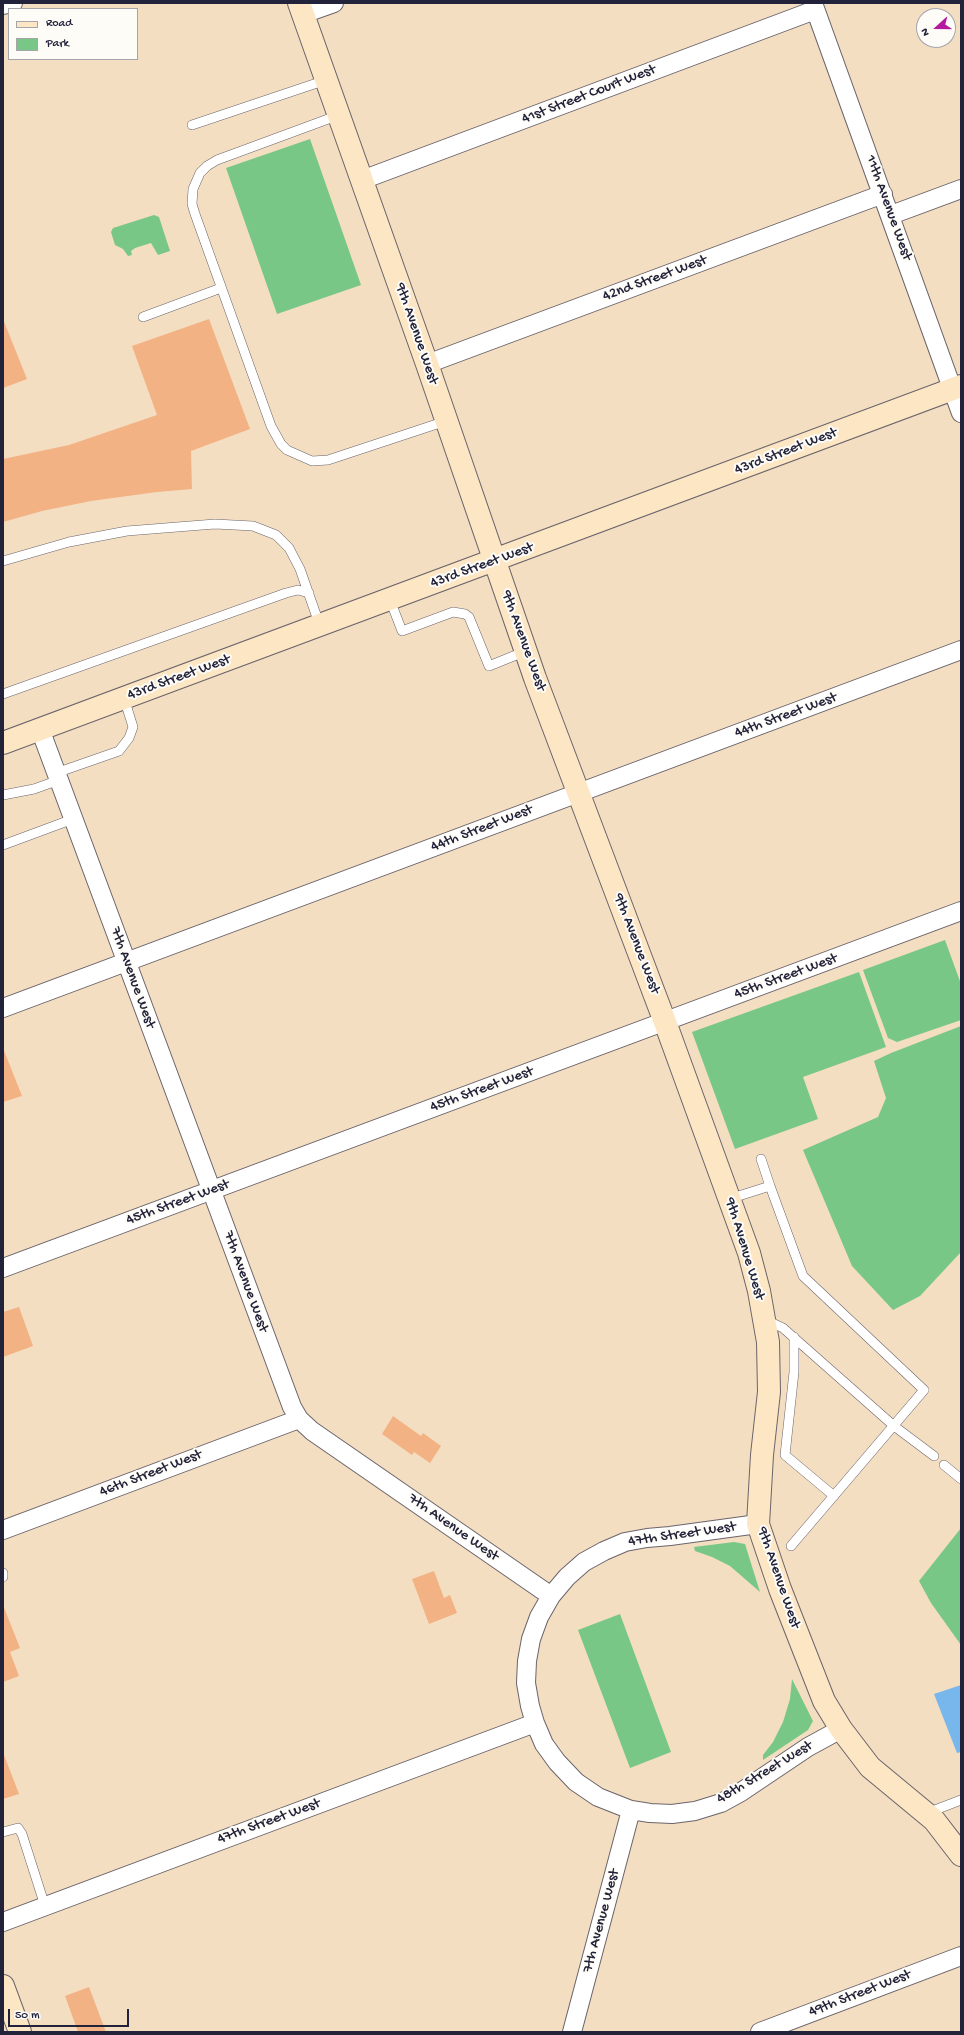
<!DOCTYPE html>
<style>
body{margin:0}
#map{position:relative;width:964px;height:2035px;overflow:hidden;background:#f3dec2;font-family:"Gochi Hand",sans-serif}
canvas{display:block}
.frame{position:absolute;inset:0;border:4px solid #22223b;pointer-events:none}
.legend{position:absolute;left:8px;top:8px;width:130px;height:52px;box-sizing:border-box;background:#fdfcf7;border:1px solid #a5a5ac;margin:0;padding:5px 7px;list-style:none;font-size:12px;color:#22223b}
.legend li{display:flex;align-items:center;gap:8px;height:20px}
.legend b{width:20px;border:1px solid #a5a5ac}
.north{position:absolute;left:916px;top:8px;width:40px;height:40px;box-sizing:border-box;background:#fdfcf7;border:1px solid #a5a5ac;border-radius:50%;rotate:249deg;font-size:11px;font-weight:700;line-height:16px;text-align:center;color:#22223b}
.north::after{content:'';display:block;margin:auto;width:14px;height:18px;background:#b5179e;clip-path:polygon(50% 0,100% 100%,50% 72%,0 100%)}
.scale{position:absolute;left:8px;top:2009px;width:121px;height:18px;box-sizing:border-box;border:2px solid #22223b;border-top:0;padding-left:5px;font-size:12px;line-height:14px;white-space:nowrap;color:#22223b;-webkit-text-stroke:3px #fdfcf7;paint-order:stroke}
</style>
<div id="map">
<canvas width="964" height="2035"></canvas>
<div class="frame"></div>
<ul class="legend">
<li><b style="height:5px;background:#fce6c4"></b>Road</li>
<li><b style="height:11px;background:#79c787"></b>Park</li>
</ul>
<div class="north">N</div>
<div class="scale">50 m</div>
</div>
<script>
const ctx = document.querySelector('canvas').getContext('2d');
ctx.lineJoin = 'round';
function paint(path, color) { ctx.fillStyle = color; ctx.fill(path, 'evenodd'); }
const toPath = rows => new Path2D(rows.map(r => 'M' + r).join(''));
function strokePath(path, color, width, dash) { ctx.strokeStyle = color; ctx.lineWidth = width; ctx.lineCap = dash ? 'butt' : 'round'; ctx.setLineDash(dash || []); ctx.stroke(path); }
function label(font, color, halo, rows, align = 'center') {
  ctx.font = font + ' "Gochi Hand",sans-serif'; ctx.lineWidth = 4; ctx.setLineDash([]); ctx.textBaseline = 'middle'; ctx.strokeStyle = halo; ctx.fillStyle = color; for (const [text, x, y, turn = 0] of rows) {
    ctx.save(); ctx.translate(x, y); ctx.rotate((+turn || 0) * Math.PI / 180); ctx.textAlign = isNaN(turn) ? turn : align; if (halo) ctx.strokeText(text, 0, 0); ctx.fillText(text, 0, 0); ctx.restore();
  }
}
const green = toPath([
 [310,139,361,285,277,314,226,168],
 [154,215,159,217,170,251,158,255,151,243,135,248,131,251,132,255,128,256,123,249,115,245,111,232,113,228],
 [945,940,961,984,961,1020,897,1042,888,1038,863,970],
 [859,972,886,1047,803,1077,818,1119,735,1149,692,1032],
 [961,1026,961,1252,920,1296,893,1310,852,1266,803,1150,878,1117,886,1098,874,1061,891,1053],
 [961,1528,961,1645,931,1603,919,1581],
 [734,1542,745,1544,760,1592,730,1566,712,1557,695,1551,694,1547],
 [620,1614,671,1752,630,1768,578,1630],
 [792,1679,813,1721,808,1730,763,1760,763,1755,773,1742,783,1722,790,1699]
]);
const water = toPath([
 [961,1685,961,1752,957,1753,934,1694]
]);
const building = toPath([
 [3,319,27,379,3,388],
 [209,319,250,429,191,451,192,489,157,492,91,501,42,511,3,522,3,459,69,445,157,415,132,346],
 [3,1048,22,1096,3,1102],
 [19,1307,33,1346,3,1357,3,1312],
 [393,1416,421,1436,423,1433,441,1446,430,1463,414,1452,412,1455,382,1434],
 [434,1571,444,1598,450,1595,457,1613,429,1624,412,1579],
 [3,1605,20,1648,10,1652,19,1676,3,1682],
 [3,1755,4,1755,19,1794,3,1799],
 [89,1987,106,2032,78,2032,65,1996]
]);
const lane = toPath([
 [339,115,217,160,207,166,200,173,193,189,192,204,195,214,271,426,281,444,287,450,312,461,328,460,446,421],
 [192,125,326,80],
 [143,317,221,288],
 [3,561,69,542,127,531,215,524,253,526,276,535,289,548,300,569,320,626],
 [390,600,402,631,453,612,465,614,469,617,489,666,526,651],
 [3,694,286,593,298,590,309,593],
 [56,773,119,751,129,738,133,727,124,698],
 [3,795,34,789,59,780],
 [3,845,73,819],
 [761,1159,770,1186],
 [729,1199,770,1186,803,1276,924,1390,791,1546],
 [766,1320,783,1328,894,1426,934,1456],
 [794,1337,794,1372,785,1455,834,1496],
 [944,1465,961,1479],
 [3,1573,3,1577],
 [927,1813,961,1800],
 [3,1832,18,1828,22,1834,45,1906]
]);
const street = toPath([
 [813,3,961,413],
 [3,5,13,3],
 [303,14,334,3],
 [362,180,815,10],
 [891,215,961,189],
 [427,364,883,194],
 [40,729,292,1407,299,1419,312,1431,551,1596],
 [3,1008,961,650],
 [3,1268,961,911],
 [758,1524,670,1536,647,1538,625,1542,604,1551,584,1562,567,1577,551,1596,539,1617,531,1639,527,1661,526,1683,530,1706,535,1723,544,1744,557,1762,576,1782,598,1797,631,1810,650,1813,672,1814,695,1811,721,1803,741,1792,808,1747,841,1729],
 [3,1530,299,1419],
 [3,1922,535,1723],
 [572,2032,631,1810],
 [760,2032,961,1956]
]);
const secondary = toPath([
 [299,3,427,364,535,678,665,1022,749,1253,759,1291,768,1342,769,1392,762,1455,758,1524,780,1589,824,1701,841,1729,870,1767,934,1820,961,1855],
 [3,743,961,386],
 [3,1986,20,2032]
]);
const streetNames = [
 ["41st Street Court West",589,95,-21],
 ["11th Avenue West",888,208,70],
 ["42nd Street West",655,279,-20],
 ["9th Avenue West",416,334,71],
 ["43rd Street West",786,452,-21],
 ["43rd Street West",482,566,-20],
 ["9th Avenue West",523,641,70],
 ["43rd Street West",179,678,-20],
 ["44th Street West",786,716,-20],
 ["44th Street West",482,829,-21],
 ["9th Avenue West",636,944,69],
 ["45th Street West",786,977,-20],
 ["7th Avenue West",132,978,70],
 ["45th Street West",482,1090,-20],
 ["45th Street West",178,1203,-20],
 ["9th Avenue West",744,1249,73],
 ["7th Avenue West",245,1282,70],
 ["46th Street West",151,1474,-21],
 ["7th Avenue West",453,1528,35],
 ["47th Street West",682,1535,-8],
 ["9th Avenue West",778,1578,71],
 ["48th Street West",765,1773,-31],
 ["47th Street West",269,1822,-20],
 ["7th Avenue West",602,1921,-75],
 ["49th Street West",860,1994,-21]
];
paint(green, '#79c787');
paint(water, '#77b7eb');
paint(building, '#f3b284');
strokePath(lane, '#6b646a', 10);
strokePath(street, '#6b646a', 20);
strokePath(secondary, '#6b646a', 24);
strokePath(lane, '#fff', 9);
strokePath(street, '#fff', 18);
strokePath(secondary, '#fce6c4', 22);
label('15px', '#22223b', '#fdfcf7', streetNames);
</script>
